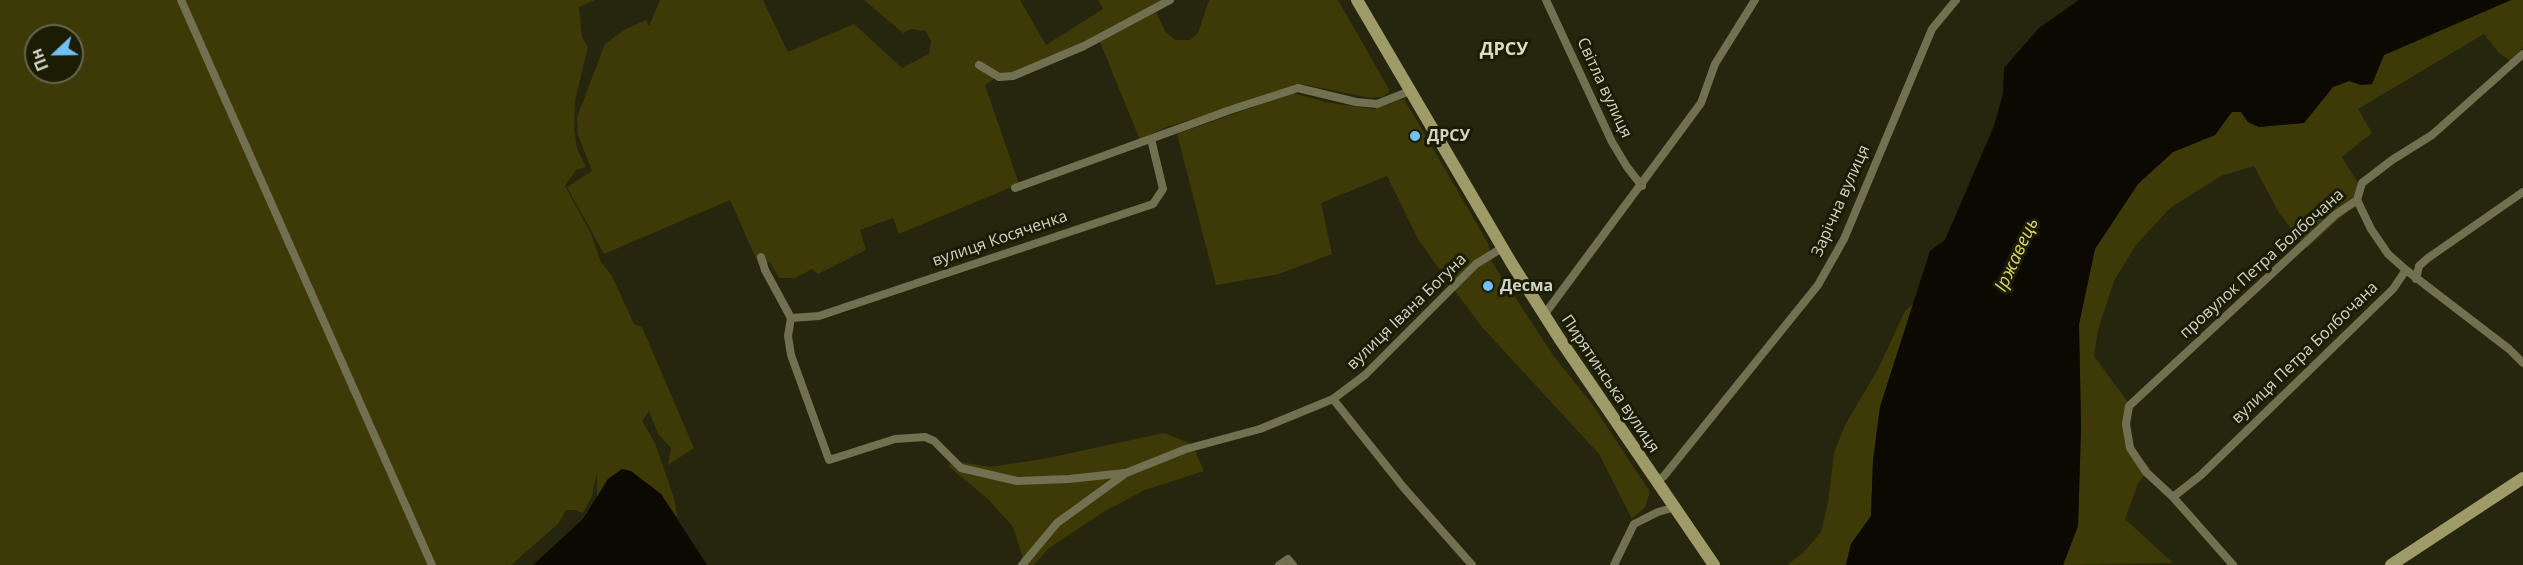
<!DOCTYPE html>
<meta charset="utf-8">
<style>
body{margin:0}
#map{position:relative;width:2523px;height:565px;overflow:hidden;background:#26250d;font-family:"Open Sans",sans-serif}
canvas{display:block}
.north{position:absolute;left:24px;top:24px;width:60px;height:60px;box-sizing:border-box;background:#1c1b04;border:2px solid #656551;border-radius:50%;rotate:248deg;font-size:16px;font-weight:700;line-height:24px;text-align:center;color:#d3d3c5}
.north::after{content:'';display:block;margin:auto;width:21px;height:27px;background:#71c1f4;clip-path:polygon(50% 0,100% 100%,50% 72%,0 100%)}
</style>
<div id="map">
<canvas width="2523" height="565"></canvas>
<div class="north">Пн</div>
</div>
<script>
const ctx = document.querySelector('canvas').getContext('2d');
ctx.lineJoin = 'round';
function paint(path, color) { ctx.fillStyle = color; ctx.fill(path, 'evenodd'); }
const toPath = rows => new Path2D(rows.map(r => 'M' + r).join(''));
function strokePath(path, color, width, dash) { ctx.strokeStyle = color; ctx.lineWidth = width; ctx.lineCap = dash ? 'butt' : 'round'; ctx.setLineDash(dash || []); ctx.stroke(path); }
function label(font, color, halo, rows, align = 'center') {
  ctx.font = font + ' "Open Sans",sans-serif'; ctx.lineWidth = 6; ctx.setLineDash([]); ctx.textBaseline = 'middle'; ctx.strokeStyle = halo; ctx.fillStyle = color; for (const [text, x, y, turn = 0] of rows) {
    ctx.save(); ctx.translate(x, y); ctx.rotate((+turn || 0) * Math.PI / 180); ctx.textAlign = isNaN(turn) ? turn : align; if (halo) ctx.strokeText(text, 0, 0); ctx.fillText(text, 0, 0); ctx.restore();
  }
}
const green = toPath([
 [0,0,595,0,579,7,582,37,588,47,575,101,574,128,577,148,586,167,576,170,565,186,591,234,601,262,612,276,634,324,642,327,694,448,668,465,671,448,658,434,649,411,642,421,655,443,674,498,678,519,661,494,608,479,597,499,597,473,592,496,583,513,575,510,566,510,558,524,511,565,0,565],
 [36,36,72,36,72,72,36,72],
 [660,0,763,0,788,52,854,24,902,68,929,54,931,41,926,31,911,29,903,33,864,0,1020,0,1046,45,1103,9,1098,0,1168,0,1083,45,1013,75,1000,75,985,85,1019,184,899,234,893,218,860,230,866,250,818,274,812,269,795,278,779,278,770,262,759,265,730,200,604,254,567,187,592,171,578,135,577,117,605,44,624,30,646,20,649,26],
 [1209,0,1338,0,1390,91,1382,97,1371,98,1302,84,1164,128,1140,140,1100,42,1156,12,1165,31,1175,40,1190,40,1198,33],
 [2511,0,2523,0,2523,47,2510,61,2499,53,2484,34,2358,109,2372,133,2342,157,2358,183,2363,204,2347,212,2307,248,2279,213,2254,166,2221,176,2170,208,2136,245,2114,281,2098,330,2094,356,2133,409,2129,423,2133,448,2150,468,2138,484,2125,519,2173,563,2063,565,2078,526,2081,428,2079,324,2095,249,2138,184,2173,152,2215,135,2232,112,2241,112,2248,122,2259,127,2304,123,2333,87,2349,81,2361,85,2372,84,2384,55],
 [1293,93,1325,102,1374,109,1404,99,1488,243,1492,262,1553,355,1592,404,1650,492,1645,507,1632,519,1599,454,1482,327,1446,279,1418,239,1387,176,1321,203,1332,254,1279,274,1216,285,1177,134],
 [1913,304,1880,407,1873,461,1871,516,1851,544,1846,565,1787,565,1804,552,1821,532,1828,503,1834,453,1845,425,1878,369,1905,311],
 [1164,433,1192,444,1204,471,1145,490,1105,511,1049,548,1034,565,1020,565,1022,555,1013,527,988,499,948,466,955,461,990,467,1043,459]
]);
const water = toPath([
 [2079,0,2511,0,2384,55,2372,84,2361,85,2349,81,2333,87,2304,123,2259,127,2248,122,2241,112,2232,112,2215,135,2173,152,2138,184,2095,249,2079,324,2081,428,2078,526,2063,565,1846,565,1851,544,1871,516,1873,461,1880,407,1930,251,1945,240,1994,126,2003,94,2004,68,2039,28],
 [622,469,631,471,661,494,707,565,533,565,583,519,608,479]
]);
const street = toPath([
 [181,0,432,565],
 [1546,0,1612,142,1627,167,1642,186],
 [979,65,999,77,1013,76,1084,46,1170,0],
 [1015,188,1230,110,1298,88,1356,102,1377,104,1410,91],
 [2357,200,2371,229,2388,254,2406,270],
 [761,257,765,270,791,318,788,336,791,355,829,460,895,439,925,437,934,441,961,468,1017,481,1069,479,1125,473],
 [2416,279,2419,266,2428,258,2523,192],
 [1544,315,1701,103,1715,64,1755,0],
 [791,318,819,316,1153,204,1163,189,1151,139],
 [1333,399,1404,488,1472,565],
 [1657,481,1664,476,1818,285,1844,239,1932,29,1956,0],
 [2173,497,2201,475,2320,360,2393,289,2406,270,2509,349,2523,363],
 [1022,565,1057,523,1126,473,1186,449,1260,429,1333,399,1365,375,1476,264,1502,248],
 [1279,565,1288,559,1293,565],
 [1614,565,1634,524,1658,512,1676,507],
 [2233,565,2173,497,2146,472,2130,448,2126,424,2129,406,2335,215,2357,200,2362,183,2392,160,2432,135,2523,54]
]);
const secondary = toPath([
 [1357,0,1512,264,1559,338,1714,565],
 [2391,565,2523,478]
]);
const markers = [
 [1415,136,6,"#71c1f4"],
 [1488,286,6,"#71c1f4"]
];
const streetNames = [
 ["Світла вулиця",1604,88,65],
 ["Зарічна вулиця",1841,201,-66],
 ["вулиця Косяченка",1000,239,-19],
 ["провулок Петра Болбочана",2262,264,-42],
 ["вулиця Івана Богуна",1407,312,-44],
 ["вулиця Петра Болбочана",2305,353,-44],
 ["Пирятинська вулиця",1610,384,56]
];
const poiNames = [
 ["ДРСУ",1427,136],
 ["Десма",1500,286]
];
const neighbourhoodNames = [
 ["ДРСУ",1504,50]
];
const waterNames = [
 ["Іржавець",2017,255,-65]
];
paint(green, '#3d3a07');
paint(water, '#0b0900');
strokePath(street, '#717051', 8);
strokePath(secondary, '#9e9b69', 12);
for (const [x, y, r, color] of markers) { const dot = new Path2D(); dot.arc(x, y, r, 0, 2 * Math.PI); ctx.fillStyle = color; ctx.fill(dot); strokePath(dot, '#1c1b04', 2); }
label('16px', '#d3d3c5', '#1c1b04', streetNames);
label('bold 16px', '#d3d3c5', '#1c1b04', poiNames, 'left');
label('bold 18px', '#dcdcbf', '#1c1b04', neighbourhoodNames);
label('italic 18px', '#dad467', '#1c1b04', waterNames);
</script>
